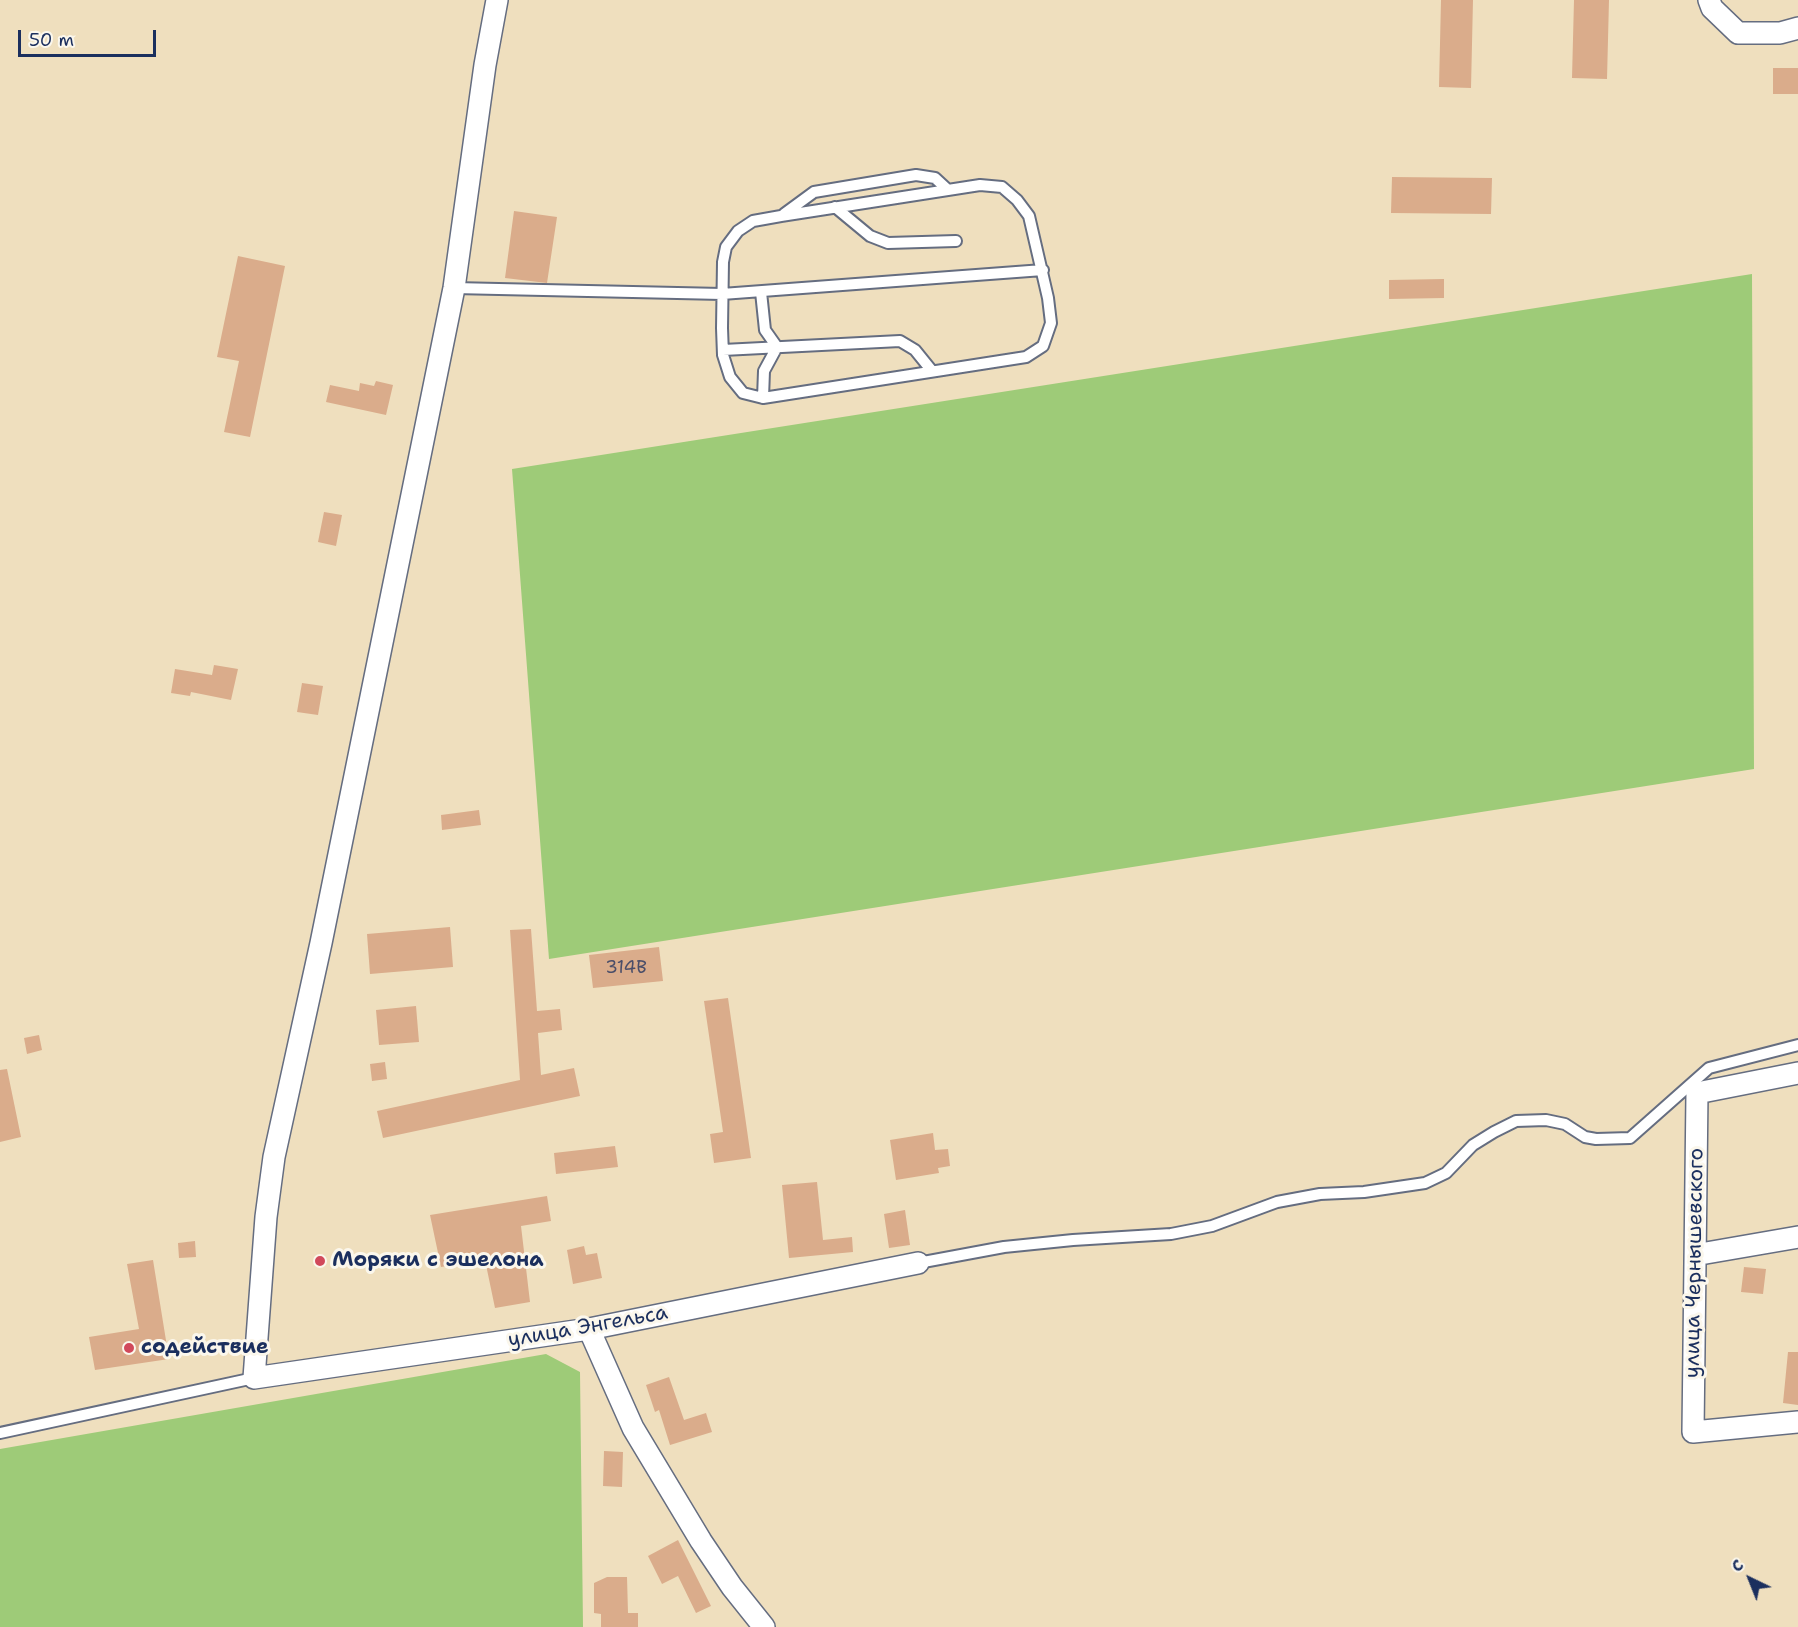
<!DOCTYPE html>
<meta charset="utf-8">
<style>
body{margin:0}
#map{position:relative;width:1798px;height:1627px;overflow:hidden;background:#efdfbe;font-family:"Shantell Sans",sans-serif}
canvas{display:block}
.north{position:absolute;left:1720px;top:1549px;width:60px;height:60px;-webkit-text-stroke:4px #fbf7ec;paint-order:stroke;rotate:317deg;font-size:16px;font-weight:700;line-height:24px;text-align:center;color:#1b2f5e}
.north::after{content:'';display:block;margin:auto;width:21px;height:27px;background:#1b2f5e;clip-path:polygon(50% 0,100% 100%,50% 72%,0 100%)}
.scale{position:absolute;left:18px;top:30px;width:138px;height:27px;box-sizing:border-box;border:3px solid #1b2f5e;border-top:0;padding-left:8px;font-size:18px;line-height:21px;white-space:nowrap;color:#1b2f5e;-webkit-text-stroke:4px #fbf7ec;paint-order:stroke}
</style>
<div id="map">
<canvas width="1798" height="1627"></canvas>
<div class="north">С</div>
<div class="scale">50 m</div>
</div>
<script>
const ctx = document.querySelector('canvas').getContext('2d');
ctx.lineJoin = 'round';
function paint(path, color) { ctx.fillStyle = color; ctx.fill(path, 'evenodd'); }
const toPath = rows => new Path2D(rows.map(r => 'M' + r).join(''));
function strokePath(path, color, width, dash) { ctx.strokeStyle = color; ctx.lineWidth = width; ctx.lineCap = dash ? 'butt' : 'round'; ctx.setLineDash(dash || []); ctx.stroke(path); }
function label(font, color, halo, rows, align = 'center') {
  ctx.font = font + ' "Shantell Sans",sans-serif'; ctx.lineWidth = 6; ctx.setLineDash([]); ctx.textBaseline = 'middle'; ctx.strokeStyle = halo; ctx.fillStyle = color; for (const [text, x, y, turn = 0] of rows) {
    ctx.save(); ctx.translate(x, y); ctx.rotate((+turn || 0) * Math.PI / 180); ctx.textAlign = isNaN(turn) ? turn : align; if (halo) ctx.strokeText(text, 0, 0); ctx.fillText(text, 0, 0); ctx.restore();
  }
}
const green = toPath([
 [1752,274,1754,769,549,959,512,469],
 [546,1354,580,1372,583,1627,0,1627,0,1449]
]);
const building = toPath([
 [1441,0,1473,0,1471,88,1439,87],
 [1574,0,1609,0,1607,79,1572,78],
 [1773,68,1798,68,1798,94,1773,94],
 [1392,177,1492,178,1491,214,1391,213],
 [514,211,557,217,547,283,505,278],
 [238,256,285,266,250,437,224,432,239,361,217,357],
 [1444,279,1444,298,1389,299,1389,280],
 [376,381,393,385,386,415,326,402,330,385,359,391,360,383,374,386],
 [324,512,342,515,336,546,318,542],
 [214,665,238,669,231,700,191,692,190,696,171,693,175,669,212,675],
 [302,683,323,686,318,715,297,712],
 [479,810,481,825,442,830,441,815],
 [450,927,453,967,370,974,367,934],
 [531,929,537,1011,560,1009,562,1030,538,1033,541,1075,574,1068,580,1096,383,1138,377,1111,520,1080,510,930],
 [659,947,663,981,593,988,589,955],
 [728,998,751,1158,714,1163,710,1134,723,1132,704,1001],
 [416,1006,419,1042,379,1045,376,1010],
 [39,1035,42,1050,27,1054,24,1038],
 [385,1062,387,1079,372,1081,370,1064],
 [7,1069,21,1137,0,1142,0,1070],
 [933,1133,935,1150,948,1149,950,1166,938,1168,939,1173,896,1180,890,1140],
 [615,1146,618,1167,556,1174,554,1153],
 [817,1182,823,1240,852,1237,853,1252,789,1258,782,1185],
 [547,1196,551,1221,521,1226,530,1302,495,1308,485,1260,441,1267,430,1215],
 [905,1210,910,1245,889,1248,884,1214],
 [195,1241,196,1257,179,1258,178,1243],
 [584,1246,586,1255,597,1253,602,1278,573,1284,567,1250],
 [153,1260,169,1359,95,1370,89,1337,139,1329,127,1264],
 [1744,1267,1766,1269,1763,1294,1741,1292],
 [1788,1352,1798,1352,1798,1405,1783,1403],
 [669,1377,684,1420,706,1413,712,1432,670,1445,659,1410,655,1412,646,1385],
 [604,1451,623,1452,622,1487,603,1486],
 [678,1540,711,1606,696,1613,678,1576,662,1584,648,1556],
 [607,1577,627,1577,628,1613,638,1613,638,1627,601,1627,601,1614,594,1613,594,1583]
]);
const service = toPath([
 [980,185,1002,187,1017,200,1029,216,1048,298,1051,323,1043,346,1026,357,763,398,743,393,730,377,723,355,722,328,723,262,726,247,738,231,753,221,781,216,980,185],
 [835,207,870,236,888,243,956,241],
 [784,214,814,192,916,175,935,178,948,190],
 [454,288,722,294,1043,270],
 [761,292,765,330,777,347,764,371,763,398],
 [723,350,900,341,915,350,932,371],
 [918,1263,1004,1247,1073,1240,1171,1234,1212,1226,1277,1202,1320,1194,1364,1192,1425,1183,1446,1173,1473,1145,1494,1132,1516,1121,1546,1120,1565,1124,1585,1137,1596,1139,1630,1138,1709,1068,1798,1045],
 [0,1433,254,1378]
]);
const minor = toPath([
 [497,0,485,65,454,288,321,943,274,1157,266,1217,254,1378,589,1329,918,1263],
 [1709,0,1712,8,1738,33,1780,33,1798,28],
 [1798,1073,1697,1093,1693,1432,1798,1422],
 [1706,1253,1798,1237],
 [589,1329,633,1428,701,1541,732,1587,764,1627]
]);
const markers = [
 [320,1261,6,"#d1495b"],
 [129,1348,6,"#d1495b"]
];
const numberNames = [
 ["314В",626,968]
];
const poiNames = [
 ["Моряки с эшелона",332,1261],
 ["содействие",141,1348]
];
const streetNames = [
 ["улица Чернышевского",1695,1263,-89],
 ["улица Энгельса",588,1327,-10]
];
paint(green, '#9ecb78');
paint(building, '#daac8b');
strokePath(service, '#656d80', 14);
strokePath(minor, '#656d80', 24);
strokePath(service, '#fff', 10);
strokePath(minor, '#fff', 21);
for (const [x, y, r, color] of markers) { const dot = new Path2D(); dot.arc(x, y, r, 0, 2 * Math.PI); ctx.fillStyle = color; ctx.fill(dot); strokePath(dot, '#fbf7ec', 2); }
label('18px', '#4b4e69', null, numberNames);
label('bold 21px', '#1b2f5e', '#fbf7ec', poiNames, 'left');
label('21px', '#1b2f5e', '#fbf7ec', streetNames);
</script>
